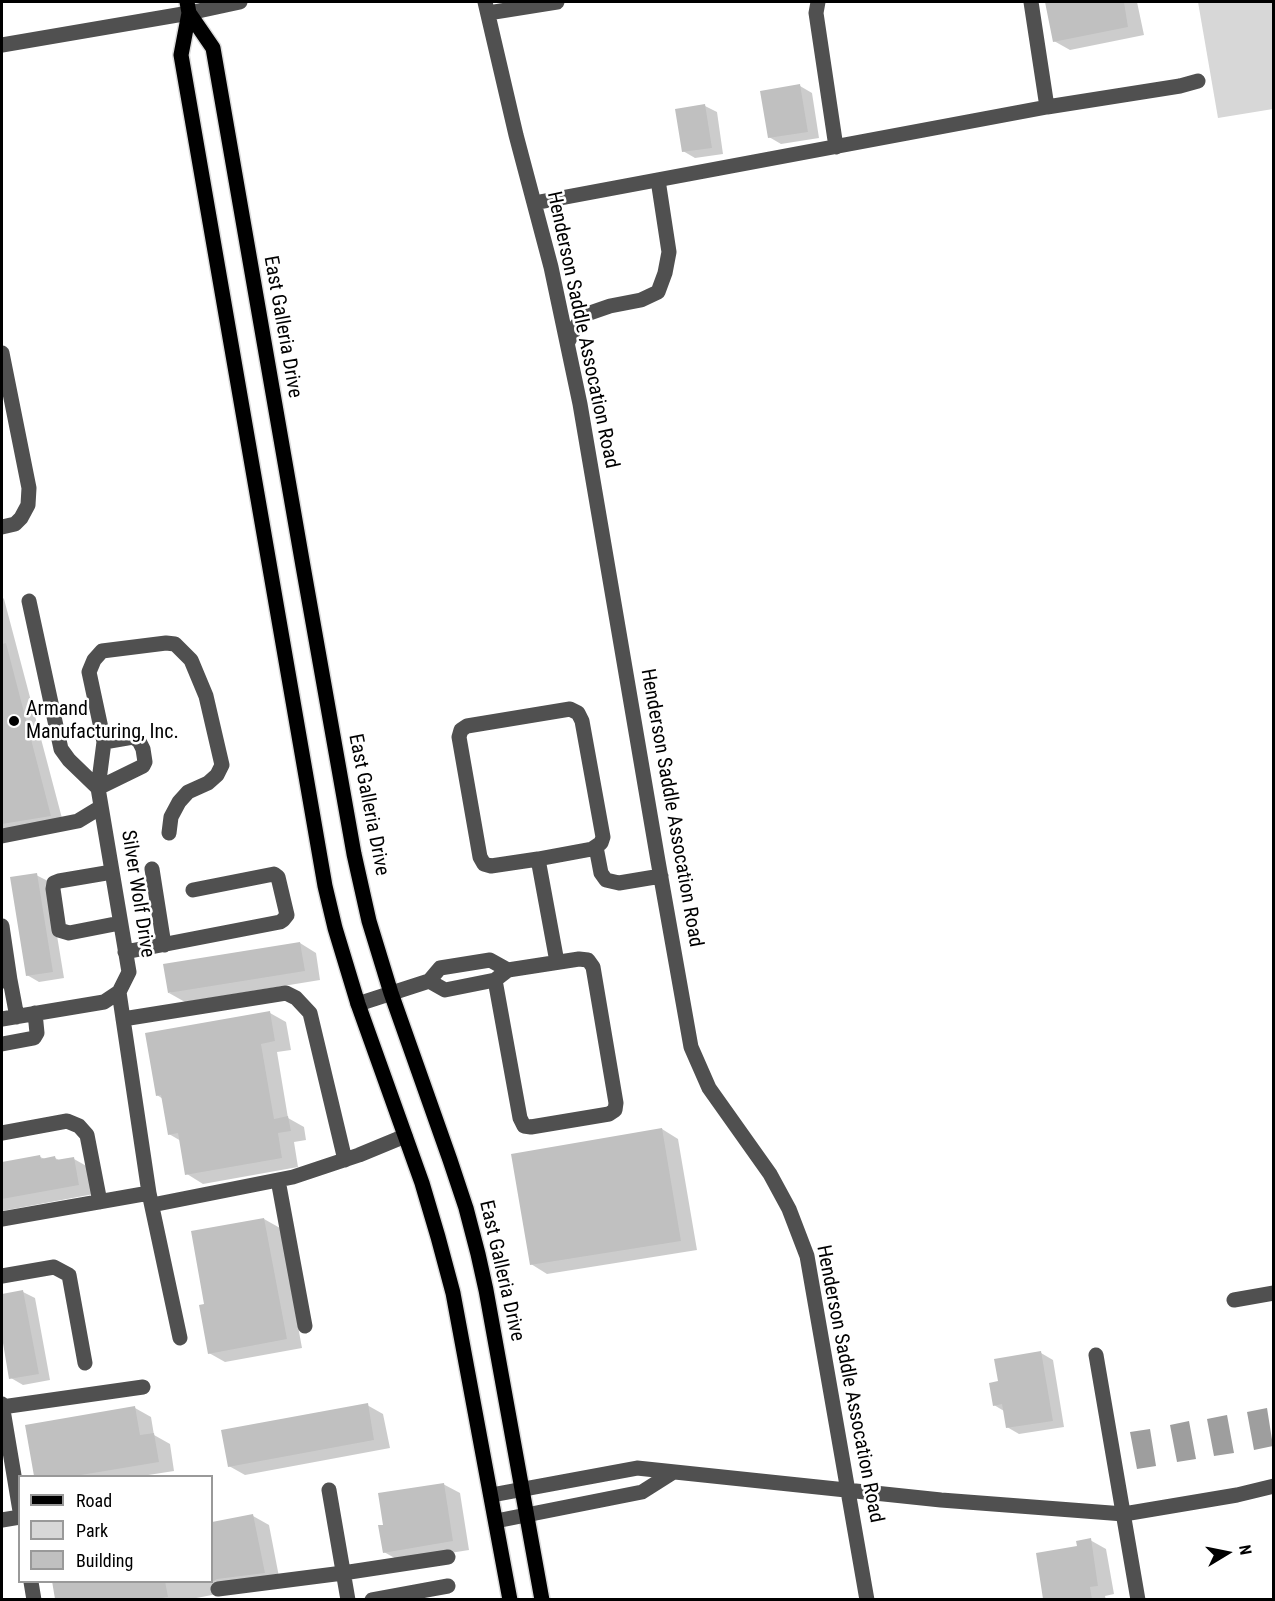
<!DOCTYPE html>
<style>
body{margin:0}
#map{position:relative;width:1275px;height:1601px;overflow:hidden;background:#fff;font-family:"Roboto Condensed",sans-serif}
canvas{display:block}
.frame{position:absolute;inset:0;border:3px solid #000;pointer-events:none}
.legend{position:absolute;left:18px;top:1475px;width:195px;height:108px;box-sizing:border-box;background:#fff;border:2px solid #999;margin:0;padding:8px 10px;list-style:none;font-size:18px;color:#000}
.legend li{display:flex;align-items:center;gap:12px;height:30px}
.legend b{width:30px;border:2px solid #999}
.north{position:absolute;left:1197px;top:1523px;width:60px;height:60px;-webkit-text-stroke:4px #fff;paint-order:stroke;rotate:80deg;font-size:16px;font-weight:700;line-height:24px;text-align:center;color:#000}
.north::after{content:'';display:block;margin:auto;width:21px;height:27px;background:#000;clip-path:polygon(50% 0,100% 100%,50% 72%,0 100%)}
</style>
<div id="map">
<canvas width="1275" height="1601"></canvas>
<div class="frame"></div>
<ul class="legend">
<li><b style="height:8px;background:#000"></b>Road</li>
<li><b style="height:16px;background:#d7d7d7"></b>Park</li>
<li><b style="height:16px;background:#c0c0c0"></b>Building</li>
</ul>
<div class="north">N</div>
</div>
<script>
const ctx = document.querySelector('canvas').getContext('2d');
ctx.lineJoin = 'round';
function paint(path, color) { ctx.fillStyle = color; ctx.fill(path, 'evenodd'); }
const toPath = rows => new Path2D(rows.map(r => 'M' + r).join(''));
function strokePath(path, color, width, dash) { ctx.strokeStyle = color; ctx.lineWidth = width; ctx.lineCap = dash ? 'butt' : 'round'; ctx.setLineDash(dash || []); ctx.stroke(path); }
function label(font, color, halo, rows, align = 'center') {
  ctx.font = font + ' "Roboto Condensed",sans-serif'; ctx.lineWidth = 5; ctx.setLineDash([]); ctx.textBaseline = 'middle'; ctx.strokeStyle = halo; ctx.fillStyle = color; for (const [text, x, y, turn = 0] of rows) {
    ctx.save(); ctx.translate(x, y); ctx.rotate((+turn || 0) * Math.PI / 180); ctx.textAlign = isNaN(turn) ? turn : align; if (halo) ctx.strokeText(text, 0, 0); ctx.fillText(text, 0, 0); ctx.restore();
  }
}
const green = toPath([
 [1198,2,1273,2,1273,109,1218,118]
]);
const water = toPath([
 [1267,1408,1273,1446,1254,1450,1247,1412],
 [1227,1415,1234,1453,1214,1456,1207,1419],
 [1189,1421,1196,1459,1177,1462,1170,1425],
 [1150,1429,1156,1466,1137,1469,1130,1432]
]);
const shadow = toPath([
 [1047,2,1137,2,1144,35,1070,50,1054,41],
 [800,86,812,93,819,138,781,144,769,137],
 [705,106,717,112,723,154,695,158,683,151],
 [2,597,4,599,63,822,2,833],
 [36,875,48,881,64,978,39,982,27,975],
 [300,943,316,953,320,980,185,1002,169,993],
 [270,1013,286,1022,291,1050,277,1052,288,1118,304,1127,306,1140,294,1142,298,1167,203,1184,187,1174,181,1141,169,1134,163,1099,157,1095],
 [662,1129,678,1139,697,1250,547,1274,531,1264],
 [40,1157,45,1159,55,1158,61,1161,74,1159,90,1168,94,1194,2,1211,2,1163],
 [264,1219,280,1228,302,1348,225,1362,209,1353,206,1305],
 [23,1292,35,1298,50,1380,23,1385,11,1378,2,1329,2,1296],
 [1041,1353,1053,1360,1064,1427,1019,1434,1007,1427,1004,1411,994,1405,1000,1383],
 [367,1405,383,1414,390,1448,245,1475,229,1466],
 [135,1408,151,1417,154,1435,170,1444,174,1471,142,1476,36,1476,27,1426],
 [443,1484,460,1493,469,1550,400,1561,384,1552,385,1526],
 [253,1516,269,1525,280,1582,186,1600,57,1600,54,1582,212,1582,212,1524],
 [1090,1540,1106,1549,1114,1594,1105,1596,1106,1600,1045,1599,1037,1554,1078,1548]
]);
const building = toPath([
 [1045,2,1124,2,1128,27,1053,42],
 [800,84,808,132,768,138,760,91],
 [705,104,712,148,682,152,675,109],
 [6,643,51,816,2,824,2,644],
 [37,873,53,972,26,976,10,877],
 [300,942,305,971,168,993,163,964],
 [270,1011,275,1041,261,1044,274,1119,288,1116,291,1131,278,1133,282,1158,185,1175,178,1133,168,1135,161,1095,156,1096,145,1033],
 [662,1128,681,1241,530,1265,511,1154],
 [40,1155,41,1159,55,1156,56,1160,74,1157,79,1185,2,1199,2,1162],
 [264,1218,287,1339,208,1354,199,1305,204,1304,191,1231],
 [23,1290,39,1374,9,1379,2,1337,2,1294],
 [1041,1351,1053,1421,1006,1428,1002,1404,993,1406,989,1383,998,1381,994,1359],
 [368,1403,374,1440,228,1467,221,1430],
 [135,1406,140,1435,154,1433,159,1462,75,1476,34,1476,25,1425],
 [444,1483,453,1541,383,1553,378,1525,383,1525,378,1493],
 [253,1514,265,1573,217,1579,212,1582,212,1522],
 [1091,1538,1098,1586,1090,1587,1092,1599,1043,1599,1036,1553,1077,1546,1076,1541],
 [52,1581,165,1581,168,1597,156,1599,55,1599]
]);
const minor = toPath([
 [485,2,516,135,551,267,580,404,658,861,691,1047,709,1088,770,1174,789,1209,807,1256,867,1600],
 [818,2,816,13,836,147],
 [1031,2,1047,107],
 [488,13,557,2],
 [2,45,189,13,240,2],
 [534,203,1047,107,1180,86,1198,81],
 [568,342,575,328,584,315,610,306,641,300,658,292,665,273,669,252,658,180],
 [2,353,29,488,28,505,21,518,15,524,2,527],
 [29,601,61,749,69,760,98,788],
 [98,788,143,766,145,762,143,749,139,741,133,737,104,742],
 [2,836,78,821,101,807],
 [596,847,601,873,606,880,619,883,661,876],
 [538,859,491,866,484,864,480,857,459,737,461,730,467,726,570,709,578,713,582,721,603,837,601,843,592,849,538,859,557,962],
 [152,869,164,945],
 [112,872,59,881,54,883,53,889,59,930,69,933,120,923],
 [2,926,10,980,2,981],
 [125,952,280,922,283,920,287,915,278,877,274,874,193,890],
 [10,980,17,1017],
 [429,981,445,990,495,980,508,970,579,959,588,960,593,967,616,1103,615,1110,609,1114,531,1127,524,1126,520,1118,495,980],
 [119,992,149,1193,180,1338],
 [358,1004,429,981,440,968,490,960,508,970],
 [2,1019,104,1002,119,992,129,972,98,788,104,742,89,672,94,660,102,651,166,643,175,644,191,660,206,696,222,765,217,775,208,783,188,792,179,802,171,817,169,833],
 [123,1019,286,993,296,998,310,1013,345,1160],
 [2,1044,34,1038,37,1033,35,1013],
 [2,1133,67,1121,79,1126,87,1135,100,1202],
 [278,1180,305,1326],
 [152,1205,293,1177,359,1155,405,1136],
 [2,1219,149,1193],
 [2,1276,54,1267,69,1275,85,1363],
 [1234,1300,1274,1293],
 [1096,1355,1138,1600],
 [2,1404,20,1511],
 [2,1407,143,1387],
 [329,1490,348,1600],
 [491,1495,637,1468,941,1500,1124,1514,1237,1495,1274,1486],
 [2,1520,20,1517],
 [496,1521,642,1492,672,1473],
 [31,1582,34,1600],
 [218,1589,343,1573,448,1557],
 [372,1600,448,1586]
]);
const major = toPath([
 [187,2,189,13,181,55,325,886,335,928,358,1004,422,1183,438,1237,453,1293,510,1600],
 [189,13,213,48,303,566,354,854,369,921,391,993,450,1160,466,1208,478,1254,486,1290,542,1600]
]);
const markers = [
 [14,721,6,"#000"]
];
const streetNames = [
 ["East Galleria Drive",282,327,80],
 ["Henderson Saddle Assocation Road",582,330,78],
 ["East Galleria Drive",368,805,79],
 ["Henderson Saddle Assocation Road",671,808,80],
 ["Silver Wolf Drive",137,894,81],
 ["East Galleria Drive",501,1271,77],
 ["Henderson Saddle Assocation Road",849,1384,79]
];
const poiNames = [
 ["Armand",26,710],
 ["Manufacturing, Inc.",26,733]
];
paint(green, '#d7d7d7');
paint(water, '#9e9e9e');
paint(shadow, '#0003');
paint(building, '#c0c0c0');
strokePath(major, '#dbdbdb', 18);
strokePath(minor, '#505050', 15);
strokePath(major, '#000', 15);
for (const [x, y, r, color] of markers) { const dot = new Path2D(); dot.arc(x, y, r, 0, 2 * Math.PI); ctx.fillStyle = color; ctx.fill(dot); strokePath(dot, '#fff', 2); }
label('20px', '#000', '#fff', streetNames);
label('20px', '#000', '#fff', poiNames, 'left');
</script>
